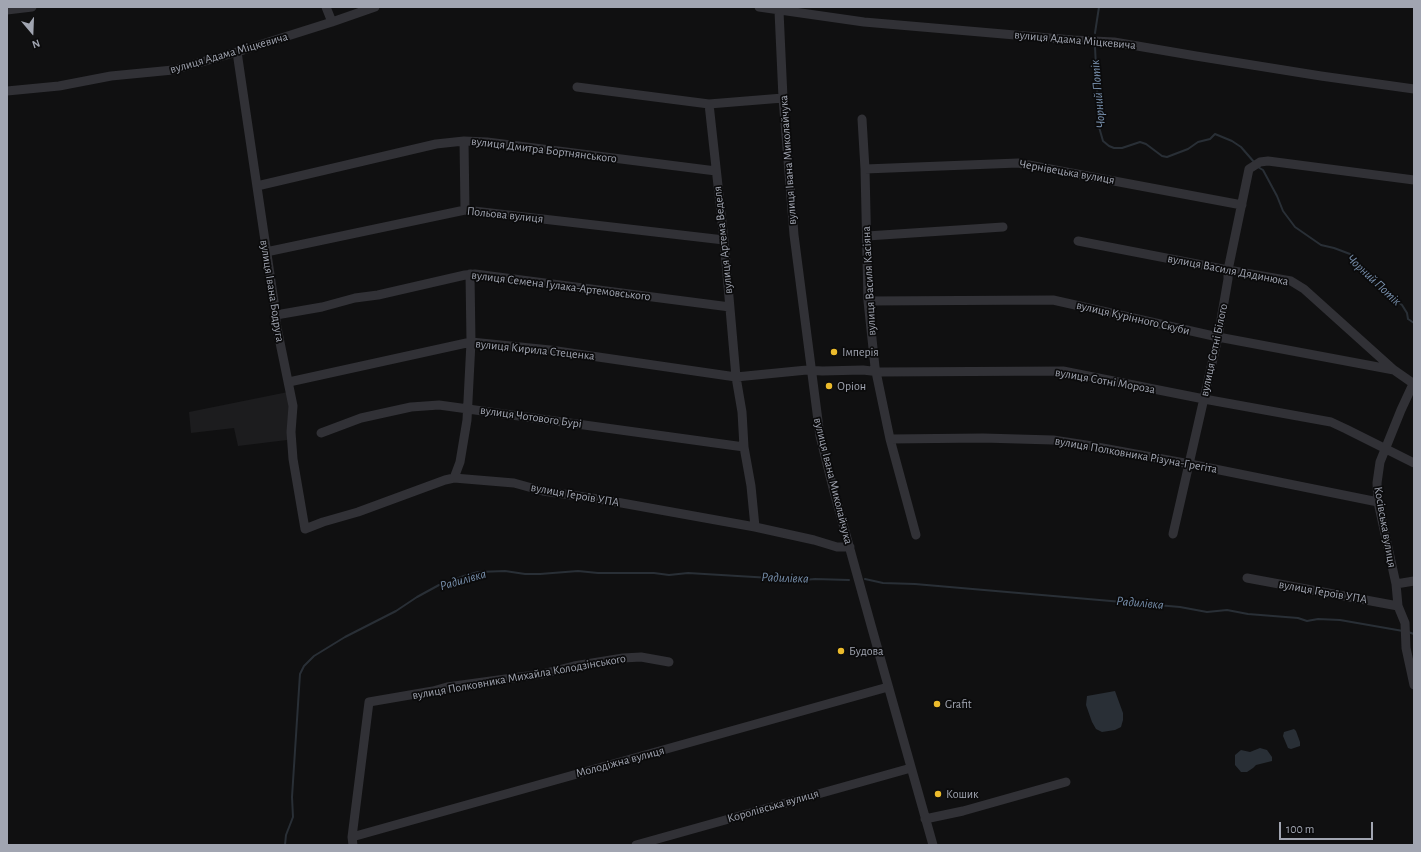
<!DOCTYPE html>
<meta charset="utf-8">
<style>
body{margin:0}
#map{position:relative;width:1421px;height:852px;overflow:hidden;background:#101011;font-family:"Alegreya Sans",sans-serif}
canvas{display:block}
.frame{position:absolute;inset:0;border:8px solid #a1a5b1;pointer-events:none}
.north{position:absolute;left:12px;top:12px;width:40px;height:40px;-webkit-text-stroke:3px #0b0b0c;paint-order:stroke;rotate:161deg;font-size:11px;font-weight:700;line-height:16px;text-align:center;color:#a1a5b1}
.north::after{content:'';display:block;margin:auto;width:14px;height:18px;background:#a1a5b1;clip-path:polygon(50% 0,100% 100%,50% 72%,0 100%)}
.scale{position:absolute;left:1279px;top:822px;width:94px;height:18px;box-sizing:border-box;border:2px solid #a1a5b1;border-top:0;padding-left:5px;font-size:12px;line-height:14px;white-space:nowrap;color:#a1a5b1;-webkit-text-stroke:3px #0b0b0c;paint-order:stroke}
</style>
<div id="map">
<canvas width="1421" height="852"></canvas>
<div class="frame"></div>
<div class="north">N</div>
<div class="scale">100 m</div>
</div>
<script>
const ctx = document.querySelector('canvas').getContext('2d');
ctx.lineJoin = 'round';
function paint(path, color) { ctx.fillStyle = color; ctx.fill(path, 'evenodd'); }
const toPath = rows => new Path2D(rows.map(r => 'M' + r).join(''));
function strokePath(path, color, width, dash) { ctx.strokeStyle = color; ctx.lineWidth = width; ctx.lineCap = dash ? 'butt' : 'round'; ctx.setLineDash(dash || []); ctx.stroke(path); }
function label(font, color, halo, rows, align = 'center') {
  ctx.font = font + ' "Alegreya Sans",sans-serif'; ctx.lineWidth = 3.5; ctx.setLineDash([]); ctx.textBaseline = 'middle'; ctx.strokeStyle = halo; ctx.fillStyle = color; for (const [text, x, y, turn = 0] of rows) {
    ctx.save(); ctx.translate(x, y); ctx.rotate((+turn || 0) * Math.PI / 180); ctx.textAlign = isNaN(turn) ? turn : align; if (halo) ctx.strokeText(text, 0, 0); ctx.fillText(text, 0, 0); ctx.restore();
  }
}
const built = toPath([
 [288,392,290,410,287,440,238,446,234,428,191,433,189,412]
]);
const water = toPath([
 [1115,691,1123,713,1123,720,1121,727,1115,730,1102,732,1096,729,1092,722,1086,705,1087,696],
 [1294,729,1296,731,1300,742,1300,746,1291,749,1288,748,1283,736,1284,732],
 [1260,748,1267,750,1272,757,1272,761,1256,765,1253,768,1247,772,1241,772,1235,765,1235,755,1241,750,1250,752]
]);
const stream = toPath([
 [997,7,1000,7],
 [1095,33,1099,7],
 [1095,47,1099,127,1103,141,1109,146,1114,148,1122,148,1140,142,1146,144,1162,156,1167,157,1188,149,1198,142,1210,139,1215,134,1232,141,1241,147,1254,162],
 [1258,167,1263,170,1277,196,1283,211,1295,227,1321,245,1334,248,1350,254,1358,262,1373,282,1402,305,1407,313,1408,319,1414,323],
 [865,579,883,583,915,584,1180,607,1207,612,1227,610,1248,614,1298,618,1307,621,1318,619,1340,620,1403,631],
 [1408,632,1414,634],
 [285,845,286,835,293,817,292,797,299,689,300,674,304,666,314,656,345,637,396,611,417,597,439,585,464,576,478,572,505,571,525,574,540,574,578,571,598,573,654,573,669,575,688,573,804,580,815,579,849,580]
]);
const minor = toPath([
 [326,7,332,22],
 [759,7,864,22,1073,40,1114,42,1196,56,1321,76,1414,89],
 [7,10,32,7],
 [779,11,783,98,794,235,820,436,833,488,871,625,933,845],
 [237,52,276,315,276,323,293,406,291,432,293,459,305,529,323,522,358,512,445,480,454,478,514,483,543,491,605,500,755,527,814,540,837,547,850,547],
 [577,87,709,104,783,98],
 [7,91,59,86,111,76,173,70,237,52,332,22,375,7],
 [709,104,724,240,736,377,742,412,744,447,751,486,755,527],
 [862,119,865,169,868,301,875,367,890,439,916,535],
 [464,141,465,210],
 [865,169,1018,163,1242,205],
 [257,186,436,144,464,141,487,142,716,171],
 [867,236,1003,227],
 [1078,241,1228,270,1291,281,1304,289,1394,370,1414,384],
 [266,252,465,210,724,240],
 [868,301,1053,300,1218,337,1394,370],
 [276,315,322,307,355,298,378,295,465,275,475,274,730,307],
 [289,382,471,342,550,350,736,377,807,370,822,371,863,370,880,372,1063,371,1204,399,1331,422,1346,429,1414,463],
 [1414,382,1401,410,1380,462,1377,483,1378,502,1396,584,1398,606,1405,623,1406,648,1414,685],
 [321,433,361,418,411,407,439,405,744,447],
 [890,439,983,438,1053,440,1086,445,1190,464,1378,502],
 [454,478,460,462,467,420,471,342,470,274],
 [1173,534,1218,337,1228,279,1228,270,1249,169,1260,162,1268,161,1414,180],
 [1247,578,1398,606],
 [1396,584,1414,581],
 [925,819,963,811,1066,782],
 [352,837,888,687],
 [353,845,352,837,369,702,433,691,447,687,542,674,574,666,623,658,641,657,669,662],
 [636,845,911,768]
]);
const markers = [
 [834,352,4,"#ecbb2c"],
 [829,386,4,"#ecbb2c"],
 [841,651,4,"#ecbb2c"],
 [937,704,4,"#ecbb2c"],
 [938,794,4,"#ecbb2c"]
];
const streetNames = [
 ["вулиця Адама Міцкевича",1075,40,5],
 ["вулиця Адама Міцкевича",229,53,-16],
 ["вулиця Дмитра Бортнянського",544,150,7],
 ["вулиця Івана Миколайчука",788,160,-94],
 ["Чернівецька вулиця",1067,172,10],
 ["Польова вулиця",505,215,6],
 ["вулиця Артема Веделя",723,240,-96],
 ["вулиця Василя Дядинюка",1228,270,11],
 ["вулиця Василя Касіяна",869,281,-93],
 ["вулиця Семена Гулака-Артемовського",561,286,7],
 ["вулиця Івана Бодруга",272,291,81],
 ["вулиця Курінного Скуби",1133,318,13],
 ["вулиця Кирила Стеценка",535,350,6],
 ["вулиця Сотні Білого",1214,350,-78],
 ["вулиця Сотні Мороза",1105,381,10],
 ["вулиця Чотового Бурі",531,417,8],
 ["вулиця Полковника Різуна-Грегіта",1136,455,10],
 ["вулиця Івана Миколайчука",833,481,76],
 ["вулиця Героїв УПА",575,495,10],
 ["Косівська вулиця",1385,527,80],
 ["вулиця Героїв УПА",1323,592,10],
 ["вулиця Полковника Михайла Колодзінського",519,677,-10],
 ["Молодіжна вулиця",620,762,-15],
 ["Королівська вулиця",773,806,-16]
];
const poiNames = [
 ["Імперія",842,352],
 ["Оріон",837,386],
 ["Будова",849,651],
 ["Grafit",945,704],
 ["Кошик",946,794]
];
const waterNames = [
 ["Чорний Потік",1098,94,-95],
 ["Чорний Потік",1374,280,43],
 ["Радилівка",785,578,2],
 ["Радилівка",463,580,-16],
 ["Радилівка",1140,603,5]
];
paint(built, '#1c1c1e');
paint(water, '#292f36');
strokePath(stream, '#292f36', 2);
strokePath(minor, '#313136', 9);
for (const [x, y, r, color] of markers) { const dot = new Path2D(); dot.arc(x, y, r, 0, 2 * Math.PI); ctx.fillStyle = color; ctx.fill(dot); strokePath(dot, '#0b0b0c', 1.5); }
label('12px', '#a1a5b1', '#0b0b0c', streetNames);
label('12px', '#a1a5b1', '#0b0b0c', poiNames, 'left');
label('italic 13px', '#7890ad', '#0b0b0c', waterNames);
</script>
